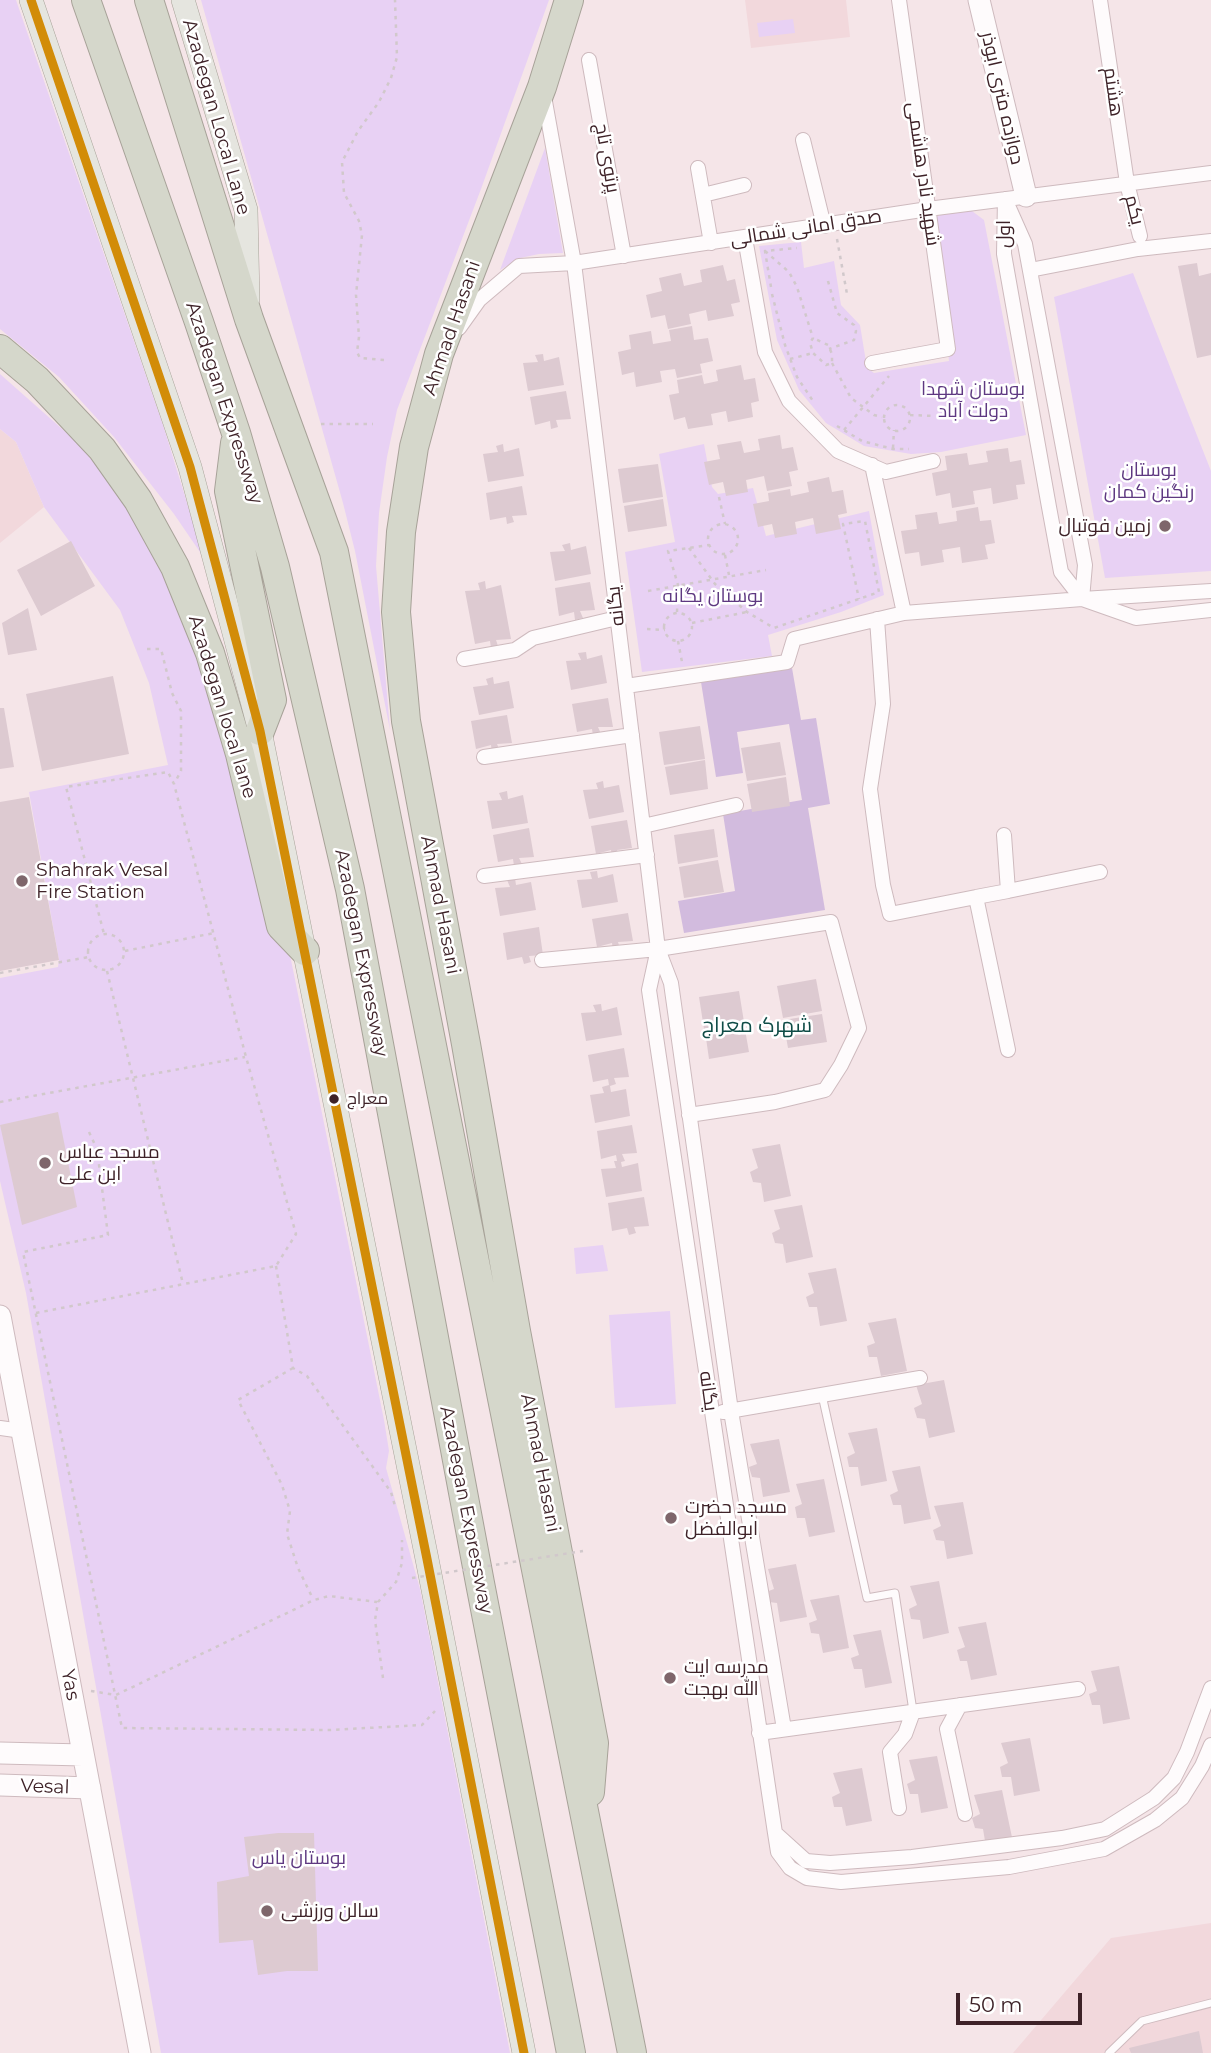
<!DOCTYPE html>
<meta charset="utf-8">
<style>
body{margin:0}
#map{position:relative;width:1211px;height:2053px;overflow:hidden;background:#f5e5e8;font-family:Montserrat,sans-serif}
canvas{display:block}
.scale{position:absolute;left:956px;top:1993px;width:126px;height:32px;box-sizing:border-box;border:4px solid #3e2228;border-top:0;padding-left:9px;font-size:21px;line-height:24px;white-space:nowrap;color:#3e2228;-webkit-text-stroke:5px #fff;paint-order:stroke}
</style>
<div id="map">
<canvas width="1211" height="2053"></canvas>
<div class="scale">50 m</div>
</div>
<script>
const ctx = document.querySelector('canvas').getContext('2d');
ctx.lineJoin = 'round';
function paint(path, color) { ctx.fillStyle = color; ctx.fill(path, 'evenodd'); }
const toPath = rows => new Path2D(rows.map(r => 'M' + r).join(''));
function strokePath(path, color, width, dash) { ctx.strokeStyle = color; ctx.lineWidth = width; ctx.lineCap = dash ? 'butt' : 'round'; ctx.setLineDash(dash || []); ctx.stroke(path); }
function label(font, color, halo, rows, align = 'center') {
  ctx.font = font + ' Montserrat,Cairo,sans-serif'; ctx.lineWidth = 5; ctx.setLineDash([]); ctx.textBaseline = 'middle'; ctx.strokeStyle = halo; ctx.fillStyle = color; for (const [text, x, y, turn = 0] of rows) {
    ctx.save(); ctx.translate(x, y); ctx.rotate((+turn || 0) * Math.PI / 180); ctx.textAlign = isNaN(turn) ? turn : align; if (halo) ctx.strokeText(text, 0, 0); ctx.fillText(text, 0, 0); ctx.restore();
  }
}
const built = toPath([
 [745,0,846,0,850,37,751,48],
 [0,429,16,442,44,507,0,543],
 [1211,1923,1211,2053,1013,2053,1111,1938]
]);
const green = toPath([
 [0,0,16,0,163,425,204,558,174,514,114,437,59,377,0,329],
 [201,0,549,0,481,189,397,410,387,457,379,513,376,566,390,730,355,551,343,503],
 [793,19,795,33,759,37,757,23],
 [545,148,563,253,539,254,520,258,500,270],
 [954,210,972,211,984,220,1026,435,941,452,911,454,864,446,826,423,799,390,777,340,759,246,801,242,804,268,834,261,841,305,860,325,867,368,874,373,949,361,933,218],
 [1133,273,1211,471,1211,571,1105,578,1054,297],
 [0,374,78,443,107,479,134,520,190,616,288,945,384,1420,389,1451,386,1468,420,1589,510,2053,161,2053,26,1293,0,1181,0,978,58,967,59,960,29,792,168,765,149,683,120,610,44,507,16,442,0,429],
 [704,444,712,487,718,494,753,488,766,536,869,511,884,595,841,612,768,635,772,656,642,672,625,552,675,542,659,454],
 [603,1245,608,1271,576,1274,574,1248],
 [670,1311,676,1404,615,1408,609,1315]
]);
const forest = toPath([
 [792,668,801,720,816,718,830,804,808,808,825,910,684,933,678,901,735,891,723,814,802,800,789,724,737,732,743,773,716,777,701,682]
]);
const building = toPath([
 [1197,263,1199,276,1211,273,1211,355,1197,358,1178,266],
 [723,265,727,281,735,279,740,302,731,304,734,316,708,321,706,310,689,314,691,324,668,329,665,315,651,318,646,295,662,291,659,278,681,273,684,286,702,282,700,270],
 [692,326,694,340,708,338,713,361,700,364,702,373,677,378,675,369,660,371,662,382,636,387,634,372,622,375,618,352,631,349,629,335,651,331,653,344,671,341,669,330],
 [543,354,544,361,559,357,564,385,528,391,523,363,538,362,535,355],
 [741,365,744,380,755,378,759,401,751,403,753,417,728,422,726,411,711,414,713,425,688,429,685,417,674,420,669,395,679,393,677,380,702,375,704,384,718,381,716,370],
 [566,391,571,419,556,420,558,427,551,429,550,421,535,425,530,397],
 [780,435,782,449,793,447,798,470,789,472,792,486,767,491,764,476,746,480,748,492,726,496,723,482,709,485,704,462,720,459,717,445,741,441,744,453,760,450,758,439],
 [503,444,504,452,519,448,524,476,488,482,483,454,498,452,496,446],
 [1008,448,1010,462,1021,460,1025,484,1016,485,1018,499,993,504,991,488,973,491,975,504,952,508,950,493,936,496,932,473,947,470,945,456,967,453,969,465,988,462,986,451],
 [658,464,663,497,623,503,618,469],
 [829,477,832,492,843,490,847,513,838,515,841,529,816,534,813,518,795,522,797,534,775,538,772,524,758,527,753,504,769,501,768,493,790,489,791,496,809,492,807,482],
 [522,486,527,515,512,516,514,522,507,524,506,517,490,520,486,493],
 [663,499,667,526,628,532,624,506],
 [978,507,980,521,991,520,995,543,985,545,988,559,962,563,960,547,942,550,944,562,921,566,919,552,905,554,901,531,917,529,915,515,937,512,939,524,957,521,956,511],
 [71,541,95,586,41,616,17,570],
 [570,543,571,550,586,546,591,574,555,581,550,552,565,551,562,545],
 [485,581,486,589,501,585,511,639,496,640,498,646,491,648,490,641,475,644,465,591,480,590,478,583],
 [590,582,595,610,580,611,583,618,575,620,574,612,559,616,555,588],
 [28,608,37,650,8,655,2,623],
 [586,652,587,659,602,655,607,683,571,690,566,661,581,660,578,653],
 [113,676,129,754,42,771,26,694],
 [493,677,494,684,509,681,514,708,479,715,473,687,488,685,486,679],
 [608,698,613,727,598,727,601,734,593,736,592,729,577,732,572,704],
 [0,708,4,708,14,767,0,769],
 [507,715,512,743,497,744,500,751,492,753,491,745,476,749,471,721],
 [700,726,705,759,664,765,659,732],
 [780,742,786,775,747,781,741,748],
 [705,760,708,789,670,795,665,767],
 [786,777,790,806,752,812,747,784],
 [603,781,604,788,619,785,624,812,589,819,583,790,598,789,596,783],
 [507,791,508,799,523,795,528,823,492,829,487,801,502,800,499,793],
 [29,797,59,960,0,971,0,802],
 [627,820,632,848,617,850,620,856,612,858,611,850,596,854,591,826],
 [529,828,534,857,519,858,522,864,514,866,513,859,498,862,493,835],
 [714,829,718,857,678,864,674,835],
 [718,860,724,892,684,898,679,867],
 [597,871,598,878,613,874,618,902,582,908,577,880,592,879,590,872],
 [515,878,516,885,531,882,536,910,500,916,495,888,510,887,507,880],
 [628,913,633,941,618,942,620,949,613,950,612,943,597,947,592,919],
 [539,927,543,955,529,956,531,962,524,964,522,957,507,960,503,933],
 [816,979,822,1011,783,1018,777,986],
 [739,991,744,1022,704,1029,699,997],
 [601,1004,602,1011,617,1007,622,1035,586,1041,581,1013,596,1012,593,1005],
 [822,1014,827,1042,788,1048,783,1020],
 [744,1024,749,1052,709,1059,705,1031],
 [624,1048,629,1077,614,1078,616,1084,610,1086,611,1092,626,1089,630,1116,595,1123,590,1095,604,1093,602,1087,609,1085,608,1079,593,1082,588,1055],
 [58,1112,77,1207,22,1225,0,1125],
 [632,1125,637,1153,622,1154,625,1161,621,1162,622,1167,638,1163,642,1191,606,1197,601,1169,616,1168,614,1161,617,1161,616,1155,601,1159,597,1131],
 [780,1144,791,1196,764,1202,761,1183,753,1182,750,1172,758,1168,752,1149],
 [644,1197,649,1226,634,1227,636,1233,629,1235,627,1228,612,1231,608,1203],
 [802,1205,813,1257,786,1263,783,1244,775,1243,772,1233,780,1229,774,1210],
 [836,1268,847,1321,820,1326,817,1307,809,1307,806,1297,814,1293,808,1273],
 [896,1318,907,1371,881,1376,877,1357,869,1357,867,1346,875,1343,868,1323],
 [944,1380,955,1432,929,1438,925,1419,917,1418,914,1408,922,1404,916,1385],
 [877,1428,887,1481,861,1486,858,1467,849,1467,847,1457,855,1453,848,1433],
 [779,1439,790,1492,763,1497,760,1478,752,1477,749,1467,757,1464,750,1444],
 [920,1466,931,1519,904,1524,901,1505,893,1505,890,1495,898,1491,892,1471],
 [824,1479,835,1532,809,1537,805,1518,797,1518,795,1507,802,1504,796,1484],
 [963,1502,973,1554,947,1559,944,1541,936,1540,933,1530,941,1526,934,1506],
 [796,1564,807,1617,780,1622,777,1603,769,1602,766,1592,774,1589,768,1569],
 [939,1581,949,1633,923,1639,920,1620,911,1619,909,1609,917,1605,910,1586],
 [839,1595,849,1648,823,1653,819,1634,811,1633,809,1623,817,1620,810,1600],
 [986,1622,997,1675,971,1680,967,1661,960,1661,957,1650,965,1647,958,1627],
 [881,1630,892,1683,865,1688,862,1669,854,1669,851,1658,859,1655,853,1635],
 [1119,1666,1130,1719,1103,1724,1100,1705,1092,1705,1089,1694,1097,1691,1091,1671],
 [1030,1738,1040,1791,1014,1796,1011,1777,1002,1777,1000,1767,1008,1763,1001,1743],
 [937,1756,948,1808,921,1813,918,1794,910,1794,907,1784,915,1780,909,1760],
 [862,1768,872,1821,846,1826,842,1807,834,1807,832,1797,840,1793,833,1773],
 [1002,1790,1013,1842,986,1847,983,1829,975,1828,972,1818,980,1814,974,1795],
 [278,1833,314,1833,318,1971,287,1971,258,1975,253,1940,219,1943,217,1882,249,1876,244,1837],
 [1199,2031,1203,2053,1131,2053,1129,2048]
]);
const path = toPath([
 [837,239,847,294],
 [765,251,789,272,797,287,813,338,810,343,813,353,826,365,832,363,832,354,828,345,813,338],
 [828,281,837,313,854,325,856,331,854,340,829,349],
 [771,287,765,251,797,248],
 [772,294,785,345,797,377,813,401],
 [790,359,813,353],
 [384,360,360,358,357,352,359,337,356,295,362,235,359,221,344,193,342,162,358,131,379,102,391,78,397,57,395,0],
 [832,363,851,398,874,415,882,417],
 '884 418a13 13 0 1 1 26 0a13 13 0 1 1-26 0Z',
 [910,415,935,416],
 [321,424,373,424],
 [837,426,862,441,893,449,909,449],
 [844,430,889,376],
 [893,448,894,430],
 [719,497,725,524],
 '708 539a15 15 0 1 1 30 0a15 15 0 1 1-30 0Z',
 [689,548,715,584,747,612,774,628,879,592,865,521,843,524,859,599],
 [725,555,729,575],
 [648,591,766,570],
 [677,612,678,585,668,551,709,545],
 '664 627a14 14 0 1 1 28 0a14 14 0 1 1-28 0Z',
 [692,623,747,612],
 [647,629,665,630],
 [678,641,682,662],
 [147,649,161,649,172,693,181,711,181,771,174,784],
 '88 952a18 18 0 1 1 36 0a18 18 0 1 1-36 0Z',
 [125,951,214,933],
 [107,971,183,1284],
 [0,973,89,957],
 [0,1102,245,1057],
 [89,1132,97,1149,108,1235,23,1252,122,1728,330,1730,422,1725,435,1711],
 [276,1266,293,1368,307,1376,391,1492,395,1506],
 [36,1313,276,1266,296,1234,246,1057,174,784,168,772,66,787,104,934],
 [293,1368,238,1400,282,1485,290,1511,287,1534,298,1568,313,1599],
 [383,1678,375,1620,378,1602,396,1582,402,1563,402,1540],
 [91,1691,116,1695,314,1600,329,1596,377,1602]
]);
const lane = toPath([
 [822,1395,867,1598,895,1593,913,1711],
 [1109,2053,1142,2021,1211,2003]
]);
const street = toPath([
 [1100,0,1127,183,1140,236],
 [589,60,624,256],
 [544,96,574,263,658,949,671,983,731,1411,784,1729],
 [803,140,824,226],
 [698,168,711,243],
 [703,195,744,185],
 [1005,199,1025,244,1085,565,1082,599,1061,572,1049,507,1004,254,1005,199],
 [745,238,765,352,789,401,838,451,886,472,933,461],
 [1030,270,1138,249,1211,241],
 [459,328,479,300,519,266,574,263,928,209,1211,173],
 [872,363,948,349,899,0],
 [872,465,904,613],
 [1211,591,1082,599,1136,618,1211,610],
 [877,619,883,704,870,789,883,885,890,914,976,897],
 [464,659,515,650,533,638,617,618],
 [626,686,787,662,794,639,904,613,1082,599],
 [484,757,632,735],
 [643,826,736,805],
 [1004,835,1008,891,1100,872],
 [484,876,647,855],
 [658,949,649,990,775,1833],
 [542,960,658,949,831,922,859,1028,841,1065,825,1090,775,1102,689,1115],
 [1008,1050,976,897,1008,891],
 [723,1412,920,1378],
 [0,1428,22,1431],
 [1211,1688,1187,1752,1174,1778,1154,1798,1105,1829,1062,1838,912,1857,830,1863,806,1861,775,1833,778,1852,790,1868,807,1878,841,1882,1009,1867,1104,1849,1155,1820,1182,1798,1202,1766,1211,1745],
 [960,1705,947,1729,965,1814],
 [759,1733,1078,1689],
 [899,1808,890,1752,905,1734,913,1712]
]);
const secondary = toPath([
 [979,0,1026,196],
 [0,1316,140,2053],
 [0,1753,83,1755],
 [0,1785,90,1788]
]);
const primary = toPath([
 [31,0,190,467,260,731,427,1559,524,2053],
 [183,0,246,210,248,298]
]);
const highway = toPath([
 [86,0,199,322,236,433,275,567,350,889,480,1583,571,2053],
 [149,0,249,319,334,552,632,2053],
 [569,0,542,87,439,354,414,447,401,532,396,612,406,721,466,1044,516,1331,594,1743,590,1792],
 [0,349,37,380,102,449,138,500,175,567,210,653,240,754,281,926,305,951],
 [235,443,229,491,272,700,260,731]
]);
const pathBridge = toPath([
 [412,1578,583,1551]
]);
const bus1 = toPath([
 [31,0,190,467,260,731,427,1559,524,2053]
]);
const markers = [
 [1165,526,7,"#7e666b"],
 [22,881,7,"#7e666b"],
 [334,1099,6,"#3e2228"],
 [45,1163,7,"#7e666b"],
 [671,1518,7,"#7e666b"],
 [670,1678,7,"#7e666b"],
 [267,1911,7,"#7e666b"]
];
const busNames = [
 ["معراج",347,1099]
];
const streetNames = [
 ["هشتم",1113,92,82],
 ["دوازده متری ابوذر",1002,98,77],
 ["Azadegan Local Lane",216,117,74],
 ["پرتوی تاج",607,158,80],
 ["شهید نادر هاشمی",923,174,82],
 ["یکم",1134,210,76],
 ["صدق امانی شمالی",806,228,-9],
 ["اول",1004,234,-90],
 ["Ahmad Hasani",452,328,-71],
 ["Azadegan Expressway",224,403,72],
 ["یگانه",616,606,-97],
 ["Azadegan local lane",222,707,73],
 ["Ahmad Hasani",440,905,79],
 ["Azadegan Expressway",361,953,79],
 ["یگانه",708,1391,82],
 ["Ahmad Hasani",540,1463,79],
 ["Azadegan Expressway",466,1510,79],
 ["Yas",70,1685,79],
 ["Vesal",45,1787,2]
];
const parkNames = [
 ["بوستان شهدا",973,389],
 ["دولت آباد",973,411],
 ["بوستان",1149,470],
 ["رنگین کمان",1149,492],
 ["بوستان یگانه",713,596],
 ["بوستان یاس",299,1858]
];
const poiNames = [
 ["زمین فوتبال",1151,526,"right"],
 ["Shahrak Vesal",36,870],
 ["Fire Station",36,892],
 ["مسجد عباس",59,1152],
 ["ابن علی",59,1174],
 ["مسجد حضرت",685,1507],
 ["ابوالفضل",685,1529],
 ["مدرسه ایت",684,1667],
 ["الله بهجت",684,1689],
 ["سالن ورزشی",281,1911]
];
const neighbourhoodNames = [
 ["شهرک معراج",757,1026]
];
paint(built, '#f2d8dc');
paint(green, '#e8d1f4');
paint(forest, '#d2bbde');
paint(building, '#ddcad1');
strokePath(lane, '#cebabe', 9);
strokePath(street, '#cebabe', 16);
strokePath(secondary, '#cebabe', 23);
strokePath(primary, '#a7a298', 24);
strokePath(highway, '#a7a298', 30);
strokePath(path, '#d1c8cb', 2.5, [3.5, 5]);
strokePath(lane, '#fefbfc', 7);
strokePath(street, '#fefbfc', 14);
strokePath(secondary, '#fefbfc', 21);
strokePath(primary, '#e5e5df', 23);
strokePath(highway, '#d5d7cb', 28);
strokePath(pathBridge, '#d1c8cb', 2.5, [3.5, 5]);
strokePath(bus1, '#d28c08', 9);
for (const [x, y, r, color] of markers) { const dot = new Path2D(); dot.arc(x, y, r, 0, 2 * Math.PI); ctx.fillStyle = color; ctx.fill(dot); strokePath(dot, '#fff', 2.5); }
label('17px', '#3e2228', '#fff', busNames, 'left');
label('19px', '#3e2228', '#fff', streetNames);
label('19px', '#5e3881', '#fff', parkNames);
label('19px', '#3e2228', '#fff', poiNames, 'left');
label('21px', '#0f4c47', '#fff', neighbourhoodNames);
</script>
